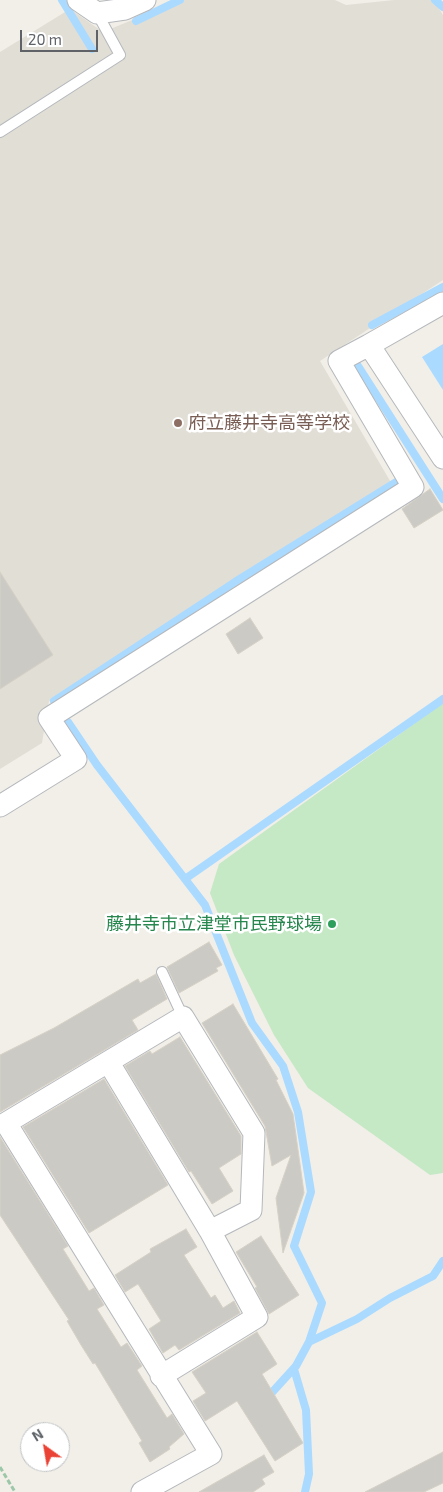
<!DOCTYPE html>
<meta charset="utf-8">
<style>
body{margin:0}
#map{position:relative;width:443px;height:1492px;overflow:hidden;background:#f1efe8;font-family:"Exo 2",sans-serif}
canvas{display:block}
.north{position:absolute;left:20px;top:1422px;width:50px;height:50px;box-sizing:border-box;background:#fff;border:1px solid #bfc1c3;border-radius:50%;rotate:328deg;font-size:14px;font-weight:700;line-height:20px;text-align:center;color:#5f6368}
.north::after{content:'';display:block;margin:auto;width:18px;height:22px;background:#ea4335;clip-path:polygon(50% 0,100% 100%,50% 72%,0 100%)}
.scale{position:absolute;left:20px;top:30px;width:78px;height:22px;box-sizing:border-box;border:2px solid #5f6368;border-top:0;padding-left:6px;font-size:15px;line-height:18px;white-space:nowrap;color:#5f6368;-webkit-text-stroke:4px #fff;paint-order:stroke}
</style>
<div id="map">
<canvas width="443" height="1492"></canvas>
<div class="north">N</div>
<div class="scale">20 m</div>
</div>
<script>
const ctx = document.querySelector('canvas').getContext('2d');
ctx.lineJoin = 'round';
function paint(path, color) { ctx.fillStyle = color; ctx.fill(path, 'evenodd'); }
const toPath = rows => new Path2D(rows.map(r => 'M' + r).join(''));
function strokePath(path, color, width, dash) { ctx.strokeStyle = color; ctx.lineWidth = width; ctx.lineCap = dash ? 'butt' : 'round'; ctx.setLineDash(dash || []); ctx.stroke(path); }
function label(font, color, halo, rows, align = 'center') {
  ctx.font = font + ' "Exo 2","Noto Sans JP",sans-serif'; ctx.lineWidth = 5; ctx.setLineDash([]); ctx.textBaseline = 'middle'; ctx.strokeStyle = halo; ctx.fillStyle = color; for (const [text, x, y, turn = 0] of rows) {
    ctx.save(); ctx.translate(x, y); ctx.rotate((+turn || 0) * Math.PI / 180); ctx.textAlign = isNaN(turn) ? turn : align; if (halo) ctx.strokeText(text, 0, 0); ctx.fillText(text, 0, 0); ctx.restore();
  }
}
const education = toPath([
 [181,0,335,0,346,5,394,0,434,0,443,15,443,280,320,361,393,486,49,701,42,743,0,769,0,52,70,9,103,32]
]);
const green = toPath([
 [443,703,443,1173,430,1175,308,1088,274,1035,234,955,210,893,219,864]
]);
const water = toPath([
 [443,344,443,390,422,357]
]);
const stream = toPath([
 [62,0,92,49],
 [435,0,443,7],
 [136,21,180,0],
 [372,325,443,287],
 [356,363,443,499],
 [54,701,235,582,398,481],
 [68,722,97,765,205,905,252,1023,283,1066,298,1112,311,1192,294,1246,322,1303,309,1342],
 [185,879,443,699],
 [294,1369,306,1410,309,1474,305,1492],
 [267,1398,296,1366,309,1342,357,1319,390,1298,433,1276,443,1261]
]);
const building = toPath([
 [430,489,443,510,414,528,402,509,430,489],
 [0,572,53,655,0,689,0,572],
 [250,618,263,638,238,654,226,634,250,618],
 [209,942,222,965,216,968,218,971,179,993,167,967,209,942],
 [156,974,167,999,132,1020,138,1030,0,1112,0,1055,54,1028,138,979,140,983,156,974],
 [233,1004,278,1079,276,1080,293,1114,304,1193,283,1253,276,1198,291,1155,272,1166,265,1126,202,1023,233,1004],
 [180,1037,241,1136,241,1154,219,1168,233,1191,212,1204,191,1171,189,1172,125,1066,150,1051,152,1054,180,1037],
 [104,1079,168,1185,89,1233,23,1127,104,1079],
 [0,1137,68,1246,63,1249,89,1291,94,1288,104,1305,97,1309,121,1347,127,1343,142,1366,137,1370,167,1418,172,1414,184,1434,169,1447,170,1449,150,1462,139,1443,142,1441,95,1363,93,1364,81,1345,67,1321,69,1320,0,1215,0,1137],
 [186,1229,197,1247,184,1255,211,1298,215,1295,223,1308,234,1301,240,1313,179,1350,175,1345,163,1353,149,1329,161,1321,138,1284,125,1292,115,1275,151,1252,150,1249,186,1229],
 [261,1236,299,1295,269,1314,255,1288,257,1287,236,1252,261,1236],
 [257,1332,277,1364,262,1374,303,1443,275,1461,237,1401,205,1421,193,1401,206,1393,192,1372,257,1332],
 [443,1452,443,1483,424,1492,365,1492,443,1452],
 [264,1455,274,1472,262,1479,265,1484,253,1492,199,1492,264,1455]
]);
const path = toPath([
 [0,1467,15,1492]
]);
const lane = toPath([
 [0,132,120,55,97,13],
 [162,972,183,1017]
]);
const street = toPath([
 [78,0,97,13,125,9,145,0],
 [443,303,369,345,443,458],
 [0,806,76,759,49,718,413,487,339,361,369,345],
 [109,1063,210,1231,257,1317,161,1376],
 [142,1492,211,1454,6,1123,183,1017,254,1133,251,1210,210,1231]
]);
const markers = [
 [178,423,5,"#8d6e63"],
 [332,924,5,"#2e9e5b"]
];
const educationNames = [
 ["府立藤井寺高等学校",188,423]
];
const leisureNames = [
 ["藤井寺市立津堂市民野球場",322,924]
];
paint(education, '#e1ded6');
paint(green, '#c5e8c5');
paint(water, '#aadaff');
strokePath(stream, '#aadaff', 8);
paint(building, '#cccac5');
strokePath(building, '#d6d1c6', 1);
strokePath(lane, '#b5b8bc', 12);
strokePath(street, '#b5b8bc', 23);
strokePath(path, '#9cc7a9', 3, [5, 2.5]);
strokePath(lane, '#fff', 10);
strokePath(street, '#fff', 21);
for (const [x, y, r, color] of markers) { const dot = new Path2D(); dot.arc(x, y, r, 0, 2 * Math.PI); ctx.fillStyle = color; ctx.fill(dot); strokePath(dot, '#fff', 2); }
label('18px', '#785e54', '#fff', educationNames, 'left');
label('18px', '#27864d', '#fff', leisureNames, 'right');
</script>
